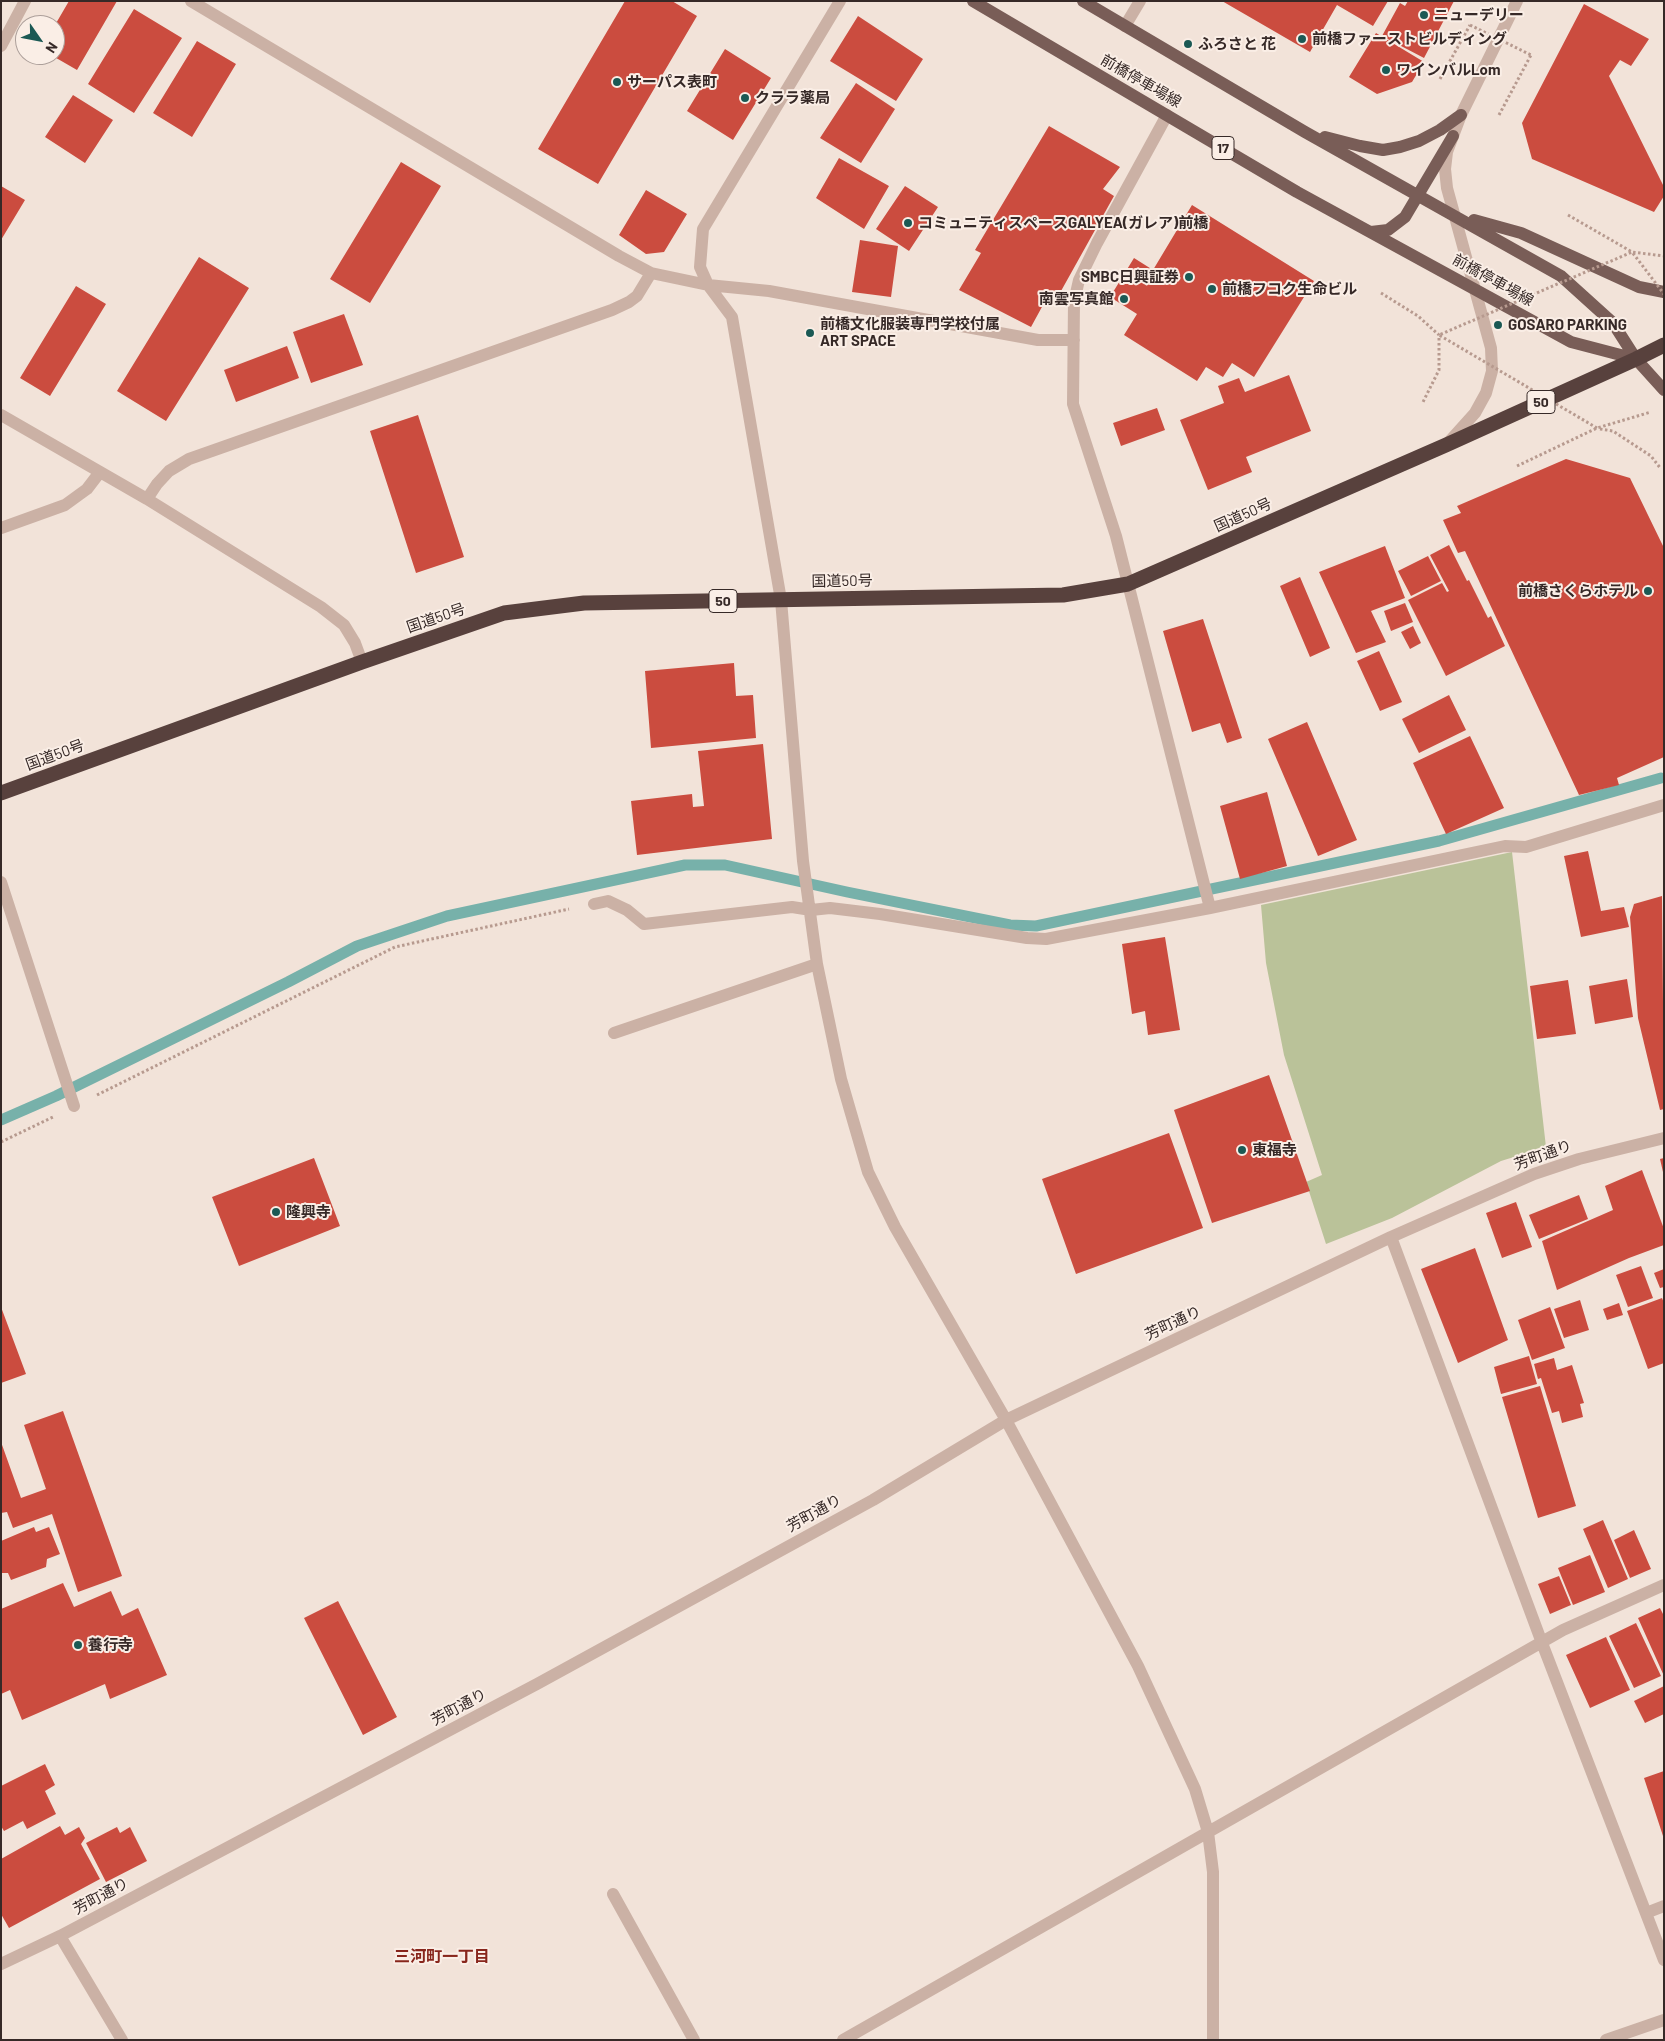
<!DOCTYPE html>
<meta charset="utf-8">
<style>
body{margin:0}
#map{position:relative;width:1665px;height:2041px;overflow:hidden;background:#f2e3d9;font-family:Barlow,sans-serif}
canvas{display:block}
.frame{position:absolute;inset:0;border:2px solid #362927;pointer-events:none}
.north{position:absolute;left:15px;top:15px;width:50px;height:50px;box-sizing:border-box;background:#faeee6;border:1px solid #ac9f9a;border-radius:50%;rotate:123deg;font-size:14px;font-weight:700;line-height:20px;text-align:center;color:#362927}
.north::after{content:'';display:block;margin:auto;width:18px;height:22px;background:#1b5954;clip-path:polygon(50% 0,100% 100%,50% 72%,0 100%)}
</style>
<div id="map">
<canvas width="1665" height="2041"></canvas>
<div class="frame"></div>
<div class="north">N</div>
</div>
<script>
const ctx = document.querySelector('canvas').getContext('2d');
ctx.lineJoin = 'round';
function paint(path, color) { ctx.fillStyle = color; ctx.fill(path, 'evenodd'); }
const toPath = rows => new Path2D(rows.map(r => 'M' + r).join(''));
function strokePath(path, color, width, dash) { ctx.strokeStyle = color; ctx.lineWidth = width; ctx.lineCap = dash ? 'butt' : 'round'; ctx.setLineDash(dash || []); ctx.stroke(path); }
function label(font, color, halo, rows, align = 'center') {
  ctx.font = font + ' Barlow,"Noto Sans JP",sans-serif'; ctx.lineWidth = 4; ctx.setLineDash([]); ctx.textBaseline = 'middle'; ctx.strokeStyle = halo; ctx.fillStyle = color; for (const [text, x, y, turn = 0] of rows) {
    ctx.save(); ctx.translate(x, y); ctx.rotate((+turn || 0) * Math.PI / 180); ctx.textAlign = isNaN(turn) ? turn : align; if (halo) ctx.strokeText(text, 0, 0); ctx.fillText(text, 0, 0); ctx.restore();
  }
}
const green = toPath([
 [1512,852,1546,1147,1501,1161,1392,1218,1326,1244,1306,1182,1322,1175,1284,1055,1266,963,1261,905]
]);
const stream = toPath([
 [1,1120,56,1096,288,982,357,946,447,916,685,865,725,865,847,892,1010,925,1036,926,1439,841,1661,778]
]);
const building = toPath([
 [69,1,117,1,77,70,51,55,55,55,55,25],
 [625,1,672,1,697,16,598,184,538,149],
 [1222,1,1388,1,1373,26,1337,5,1310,52],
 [1408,1,1454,1,1424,58,1382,36,1400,3,1405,6],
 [1584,4,1649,39,1631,66,1620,60,1609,76,1664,187,1664,196,1654,212,1532,159,1522,123],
 [134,9,182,38,134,113,88,84],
 [858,16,923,59,896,101,830,61],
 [1376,33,1424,62,1412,82,1377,94,1349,77],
 [197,41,236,64,192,137,153,113],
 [725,49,771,78,733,140,687,111],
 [856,83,895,109,861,163,820,138],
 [73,95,113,120,85,163,45,137],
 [1049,126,1120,167,1103,189,1114,196,1056,300,1049,294,1031,327,959,290,981,253,975,250],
 [839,158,889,186,864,229,816,198],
 [401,162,441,186,370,303,330,279],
 [1,186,25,200,1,240],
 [905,186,938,207,909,251,876,229],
 [646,190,687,214,664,252,646,254,619,235],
 [1192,205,1314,281,1254,377,1232,363,1223,377,1206,367,1197,381,1124,335,1137,314,1110,297,1134,258,1153,270],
 [860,240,898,246,891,297,852,292],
 [199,257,249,288,166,421,117,391],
 [76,286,106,304,50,396,20,378],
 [344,314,363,365,311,383,293,332],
 [287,346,299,378,236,402,224,370],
 [1289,375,1311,431,1246,457,1252,472,1208,490,1180,420,1224,403,1218,386,1239,378,1245,392],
 [1157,408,1165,430,1121,446,1113,423],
 [418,415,464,557,416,573,370,431],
 [1566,459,1630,478,1664,548,1664,757,1617,778,1619,785,1579,795,1465,551,1458,553,1443,520,1461,513,1457,506],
 [1449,545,1467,581,1451,589,1469,580,1488,618,1491,616,1505,646,1446,676,1408,600,1442,583,1447,592,1449,591,1430,555],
 [1385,546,1405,598,1371,611,1386,642,1356,653,1319,572],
 [1428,556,1441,581,1411,596,1398,571],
 [1300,577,1330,648,1310,657,1280,586],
 [1405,603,1413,622,1391,631,1384,611],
 [1203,619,1242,738,1227,743,1220,723,1192,732,1163,631],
 [1413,626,1421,643,1410,649,1401,632],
 [1379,651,1402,702,1380,711,1357,661],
 [734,663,736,696,753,695,756,738,651,748,645,671],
 [1449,695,1466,730,1419,753,1402,719],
 [1307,722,1357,840,1318,856,1268,739],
 [1470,736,1504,808,1446,834,1413,763],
 [763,744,772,839,637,855,631,801,692,794,693,807,704,806,698,751],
 [1267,792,1287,866,1240,879,1220,806],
 [1588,851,1601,911,1624,907,1629,927,1581,937,1564,856],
 [1662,896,1664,1109,1660,1110,1638,1018,1630,917,1634,904],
 [1165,937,1180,1030,1148,1035,1145,1011,1132,1014,1122,944],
 [1627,979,1633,1017,1595,1024,1589,986],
 [1568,980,1576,1034,1537,1039,1530,986],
 [1269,1075,1310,1191,1212,1223,1174,1110],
 [1169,1133,1203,1228,1076,1274,1042,1179],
 [314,1158,340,1226,239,1266,212,1197],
 [1664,1158,1664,1172,1663,1172,1660,1159],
 [1642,1170,1664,1229,1664,1245,1629,1258,1557,1290,1542,1241,1613,1210,1605,1186],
 [1579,1195,1588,1219,1539,1239,1529,1215],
 [1516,1202,1532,1247,1502,1258,1486,1213],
 [1475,1248,1508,1340,1458,1363,1421,1269],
 [1641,1266,1653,1298,1628,1307,1616,1275],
 [1664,1269,1664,1287,1660,1288,1654,1273],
 [1662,1298,1664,1303,1664,1363,1648,1369,1627,1311],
 [1580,1300,1589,1330,1564,1338,1554,1309],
 [1619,1303,1623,1315,1607,1320,1603,1309],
 [1,1307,26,1374,1,1383],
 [1550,1307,1565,1348,1532,1360,1518,1320],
 [1529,1356,1537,1384,1501,1394,1494,1367],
 [1554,1358,1557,1370,1572,1365,1584,1403,1580,1404,1583,1417,1562,1423,1559,1411,1552,1413,1541,1378,1538,1379,1534,1364],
 [1540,1386,1576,1506,1538,1518,1502,1397],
 [63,1411,122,1576,78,1592,52,1514,13,1528,7,1512,1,1513,1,1442,21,1498,46,1489,24,1425],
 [1603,1520,1628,1579,1608,1588,1583,1529],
 [34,1527,36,1532,49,1527,60,1554,47,1559,46,1567,11,1580,8,1573,1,1573,1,1541],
 [1634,1530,1651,1569,1630,1578,1614,1540],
 [1590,1555,1605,1592,1573,1605,1558,1568],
 [1559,1576,1571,1605,1550,1614,1538,1584],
 [63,1583,74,1607,111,1591,122,1616,138,1608,167,1675,110,1699,105,1684,22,1720,10,1690,1,1694,1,1609],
 [338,1601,397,1717,363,1735,304,1618],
 [1660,1608,1664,1616,1664,1676,1638,1618],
 [1636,1623,1661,1676,1634,1688,1609,1636],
 [1606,1637,1630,1690,1590,1708,1566,1655],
 [1664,1686,1664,1714,1645,1723,1634,1701],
 [45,1764,55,1785,45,1791,56,1814,27,1829,23,1821,4,1831,1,1826,1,1786],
 [1664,1771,1664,1835,1663,1836,1644,1778],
 [60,1826,65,1835,79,1827,85,1838,81,1844,100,1879,9,1928,1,1914,1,1859],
 [117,1827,120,1833,130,1827,147,1861,106,1882,86,1843]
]);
const path = toPath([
 [1440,79,1470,25],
 [1499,115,1531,55],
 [1568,215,1632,252,1664,256],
 [1381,293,1418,316,1439,335,1439,370,1422,404],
 [1600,429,1613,431,1651,456,1661,469],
 [1517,466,1597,428,1651,412],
 [97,1095,395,947,569,909],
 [1,1142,53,1117]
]);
const minor = toPath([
 [191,1,619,256,651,273,708,285,769,291,1038,340,1074,340],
 [840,1,703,229,700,267,708,285,732,317,781,600,803,861,817,964,841,1079,868,1172,895,1227,1006,1420,1138,1666,1195,1789,1208,1832,1213,1872,1213,2040],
 [1125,26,1140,1],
 [1,46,25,1],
 [1167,115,1097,243,1079,280,1074,302,1073,404,1116,536,1210,908],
 [1,415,147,499,321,607,344,625,355,643,362,662],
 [1448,443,1475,413,1486,393,1492,371,1491,348,1447,188,1445,169,1447,152,1461,115,1517,1],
 [147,499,157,484,169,471,189,459,612,310,629,302,637,296,651,273],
 [1,528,65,505,87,489,100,472],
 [1,882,74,1106],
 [594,904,608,901,627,910,644,924,792,907,811,910,830,908,880,914,1027,938,1046,939,1210,908,1505,846,1526,847,1664,805],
 [614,1033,817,964],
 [1391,1237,1542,1643,1664,1960],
 [613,1894,694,2040],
 [1646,1913,1664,1906],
 [60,1936,122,2040],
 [1,1964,60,1936,537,1684,873,1500,1006,1420,1391,1237,1534,1174,1579,1159,1664,1138],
 [843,2040,1563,1630,1664,1585],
 [1606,2040,1664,2020]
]);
const major = toPath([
 [973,1,1297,192,1571,342,1636,359],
 [1083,1,1305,132,1561,276,1613,323,1636,359,1664,390],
 [1325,137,1360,146,1383,150,1400,147,1419,141,1440,130,1461,115],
 [1474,220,1521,233,1639,287,1664,292],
 [1371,232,1388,230,1405,217,1453,136]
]);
const highway = toPath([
 [1,793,362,662,504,613,584,603,1063,595,1128,584,1446,445,1636,359,1664,345]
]);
const pathBridge = toPath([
 [1470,25,1531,55],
 [1597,428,1439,335,1632,252,1664,294]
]);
const markers = [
 [1424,15,5,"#1b5954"],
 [1302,39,5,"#1b5954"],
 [1188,44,5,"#1b5954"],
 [1386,70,5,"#1b5954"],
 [617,82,5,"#1b5954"],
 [745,98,5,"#1b5954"],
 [908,223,5,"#1b5954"],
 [1189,277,5,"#1b5954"],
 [1212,289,5,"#1b5954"],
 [1124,299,5,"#1b5954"],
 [1498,325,5,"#1b5954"],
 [810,333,5,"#1b5954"],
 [1648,591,5,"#1b5954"],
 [1242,1150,5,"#1b5954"],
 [276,1212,5,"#1b5954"],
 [78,1645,5,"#1b5954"]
];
const shields = [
 [1223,148,22],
 [1541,402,28],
 [723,601,28]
];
const shieldNames = [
 ["17",1223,148],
 ["50",1541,402],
 ["50",723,601]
];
const poiNames = [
 ["ニューデリー",1434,15],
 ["前橋ファーストビルディング",1312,39],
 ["ふろさと 花",1198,44],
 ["ワインバルLom",1396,70],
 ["サーパス表町",627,82],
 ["クララ薬局",755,98],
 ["コミュニティスペースGALYEA(ガレア)前橋",918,223],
 ["SMBC日興証券",1179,277,"right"],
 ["前橋フコク生命ビル",1222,289],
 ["南雲写真館",1114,299,"right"],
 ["前橋文化服装専門学校付属",820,324],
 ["ART SPACE",820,341],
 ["GOSARO PARKING",1508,325],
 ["前橋さくらホテル",1638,591,"right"],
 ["東福寺",1252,1150],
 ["隆興寺",286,1212],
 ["養行寺",88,1645]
];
const streetNames = [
 ["前橋停車場線",1141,81,30],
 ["前橋停車場線",1493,280,29],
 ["国道50号",1243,515,-24],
 ["国道50号",842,581,-1],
 ["国道50号",436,618,-19],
 ["国道50号",55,755,-20],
 ["芳町通り",1543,1155,-20],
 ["芳町通り",1173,1323,-25],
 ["芳町通り",814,1513,-29],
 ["芳町通り",459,1707,-28],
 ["芳町通り",101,1896,-28]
];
const neighbourhoodNames = [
 ["三河町一丁目",442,1957]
];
paint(green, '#bac299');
strokePath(stream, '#77b1aa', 11);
paint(building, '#cb4c3f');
strokePath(path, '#b79a8f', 3, [2.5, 2.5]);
strokePath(minor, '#cbb1a5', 12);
strokePath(major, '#795d57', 12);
strokePath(highway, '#58413d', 15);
strokePath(pathBridge, '#b79a8f', 3, [2.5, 2.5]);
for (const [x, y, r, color] of markers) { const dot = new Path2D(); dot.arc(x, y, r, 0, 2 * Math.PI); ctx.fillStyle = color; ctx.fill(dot); strokePath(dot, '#faeee6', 2); }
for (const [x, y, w] of shields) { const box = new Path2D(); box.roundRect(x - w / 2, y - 11.5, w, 23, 4); ctx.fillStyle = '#faeee6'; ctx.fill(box); strokePath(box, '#362927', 1); }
label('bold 14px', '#362927', null, shieldNames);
label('bold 15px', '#362927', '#faeee6', poiNames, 'left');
label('15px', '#362927', '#faeee6', streetNames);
label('bold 16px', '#88261c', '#faeee6', neighbourhoodNames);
</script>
